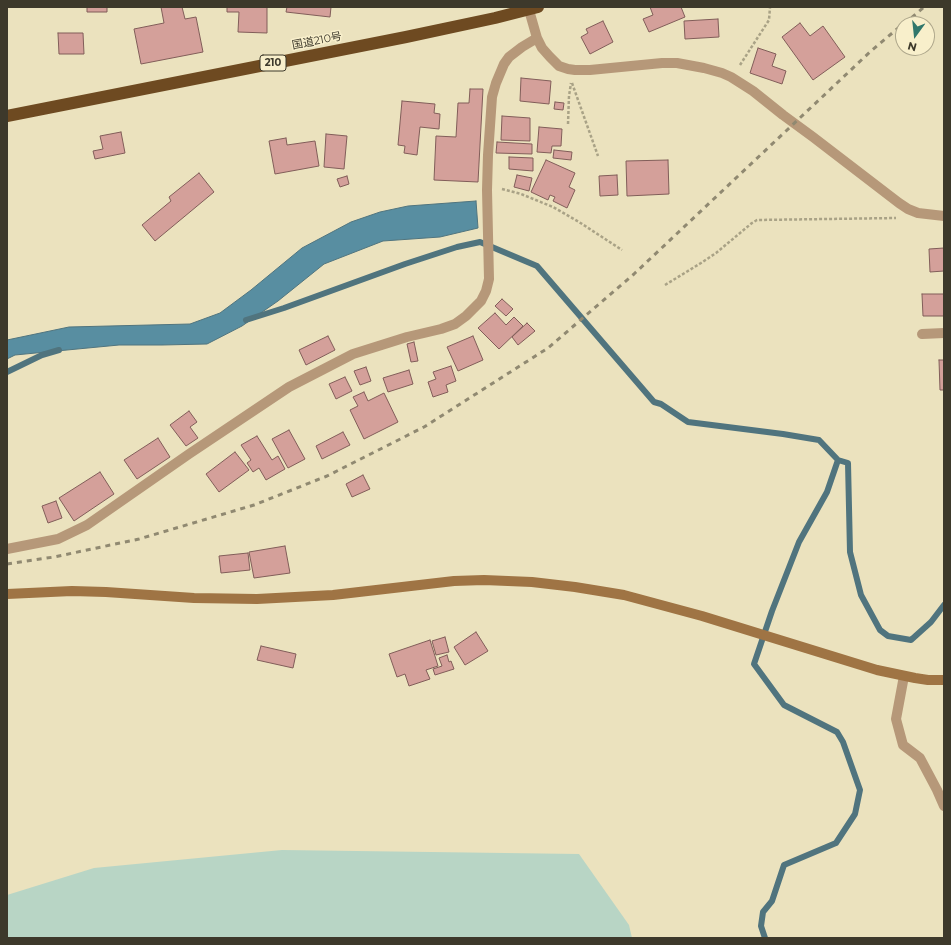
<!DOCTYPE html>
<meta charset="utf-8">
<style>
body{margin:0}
#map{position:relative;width:951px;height:945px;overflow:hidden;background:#ebe2be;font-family:Montserrat,sans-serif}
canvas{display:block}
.frame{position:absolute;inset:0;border:8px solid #3d392b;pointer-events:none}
.north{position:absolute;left:895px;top:16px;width:40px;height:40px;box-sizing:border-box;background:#f8efcb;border:1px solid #ada68b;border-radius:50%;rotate:195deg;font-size:11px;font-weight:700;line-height:16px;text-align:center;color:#3d392b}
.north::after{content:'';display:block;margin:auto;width:14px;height:18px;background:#31776b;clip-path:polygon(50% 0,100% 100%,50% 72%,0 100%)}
</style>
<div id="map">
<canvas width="951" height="945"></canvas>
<div class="frame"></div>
<div class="north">N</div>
</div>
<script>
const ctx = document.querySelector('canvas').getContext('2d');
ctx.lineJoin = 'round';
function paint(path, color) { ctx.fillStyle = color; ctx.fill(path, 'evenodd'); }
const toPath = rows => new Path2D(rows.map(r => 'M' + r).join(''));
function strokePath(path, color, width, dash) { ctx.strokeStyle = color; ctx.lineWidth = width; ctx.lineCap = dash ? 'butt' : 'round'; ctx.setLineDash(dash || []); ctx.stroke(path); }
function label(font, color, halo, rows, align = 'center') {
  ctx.font = font + ' Montserrat,"Noto Sans JP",sans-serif'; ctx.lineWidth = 3; ctx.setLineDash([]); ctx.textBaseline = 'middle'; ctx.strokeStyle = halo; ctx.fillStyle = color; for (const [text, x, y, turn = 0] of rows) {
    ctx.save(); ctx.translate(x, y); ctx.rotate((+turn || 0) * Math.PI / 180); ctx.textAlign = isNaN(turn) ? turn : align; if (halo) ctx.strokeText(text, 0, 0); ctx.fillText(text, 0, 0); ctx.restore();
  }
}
const green = toPath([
 [282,850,579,854,629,925,632,938,7,938,7,895,94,868]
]);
const water = toPath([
 [476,201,478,228,440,237,383,241,324,264,278,301,242,326,207,344,162,345,119,345,15,355,7,359,7,340,69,327,190,324,220,313,251,290,302,248,351,222,380,212,408,206,476,201]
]);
const stream = toPath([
 [246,320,284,308,405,264,457,247,480,242,537,266,654,402,661,404,688,422,783,434,819,440,838,460,848,463,850,552,861,595,880,630,888,636,911,640,931,622,944,605],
 [7,372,42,355,59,350],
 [765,938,761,926,763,912,772,901,784,865,836,843,855,814,860,790,843,742,837,732,784,705,754,664,772,611,799,542,827,492,838,460]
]);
const building = toPath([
 [87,7,107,7,107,12,87,12,87,7],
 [161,7,182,7,185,19,196,17,203,52,141,64,134,29,164,23,161,7],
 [227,7,267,7,267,33,238,32,239,12,227,12,227,7],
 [287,7,331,7,330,17,286,12,287,7],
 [650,7,681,7,685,17,649,32,643,19,653,15,650,7],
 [718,19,719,37,685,39,684,21,718,19],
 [603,21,613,42,590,54,581,37,588,33,586,29,603,21],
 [800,23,810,36,823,26,845,57,813,80,782,37,800,23],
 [58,33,83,33,84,54,59,54,58,33],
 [758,48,776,54,772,66,786,71,782,84,750,73,758,48],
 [521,78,551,81,549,104,520,101,521,78],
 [470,89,483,89,478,182,434,180,436,136,456,137,458,103,469,103,470,89],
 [402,101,435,104,434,113,440,114,439,129,420,127,417,155,404,153,405,146,398,145,402,101],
 [555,102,564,103,563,110,554,109,555,102],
 [502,116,530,118,530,141,501,140,502,116],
 [539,127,562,129,561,146,552,146,551,153,537,152,539,127],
 [121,132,125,153,95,159,93,151,103,149,100,136,121,132],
 [326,134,347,136,344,169,324,167,326,134],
 [286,138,287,145,315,141,319,166,275,174,269,141,286,138],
 [497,142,532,144,532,154,496,153,497,142],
 [554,150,572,152,571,160,553,158,554,150],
 [509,157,533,158,533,171,509,169,509,157],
 [546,160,575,173,569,187,575,190,567,208,553,201,555,197,550,195,548,200,531,192,546,160],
 [668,160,669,194,627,196,626,161,668,160],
 [199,173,214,192,155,241,142,225,171,201,169,197,199,173],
 [517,175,532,178,529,191,514,187,517,175],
 [617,175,618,195,600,196,599,176,617,175],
 [347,176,349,184,340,187,337,179,347,176],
 [944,248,944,271,930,272,929,249,944,248],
 [922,294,944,294,944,316,923,316,922,294],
 [502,299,513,309,506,316,495,306,502,299],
 [495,313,506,325,514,317,523,326,499,349,478,328,495,313],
 [527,323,535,331,518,345,512,337,527,323],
 [328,336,335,350,306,365,299,350,328,336],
 [473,336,483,360,458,371,447,347,473,336],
 [414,342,418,361,411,362,407,344,414,342],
 [939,360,944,360,944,390,940,390,939,360],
 [451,366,456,381,446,385,448,392,433,397,428,382,436,379,433,372,451,366],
 [366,367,371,381,360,385,354,371,366,367],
 [409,370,413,384,388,392,383,378,409,370],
 [345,377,352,391,336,399,329,384,345,377],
 [364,392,368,401,384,393,398,422,364,439,350,410,358,406,353,397,364,392],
 [189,411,197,422,190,427,198,438,186,446,170,425,189,411],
 [289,430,305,459,288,468,272,439,289,430],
 [343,432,350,445,322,459,316,446,343,432],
 [257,436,272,460,278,456,285,469,266,480,259,468,253,472,247,463,251,460,241,445,257,436],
 [158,438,170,457,137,479,124,460,158,438],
 [235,452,249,470,219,492,206,474,235,452],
 [100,472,114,494,74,521,59,498,100,472],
 [363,475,370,489,352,497,346,484,363,475],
 [56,501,62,518,48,523,42,506,56,501],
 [285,546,290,573,254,578,249,552,285,546],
 [248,553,250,570,221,573,219,556,248,553],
 [476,632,488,651,465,665,454,647,476,632],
 [445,637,449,652,436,655,432,641,445,637],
 [430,640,438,666,426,670,430,679,409,686,405,674,397,677,389,654,430,640],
 [261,646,296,654,293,668,257,660,261,646],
 [447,655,449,662,451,661,454,669,435,675,433,669,442,666,439,658,447,655]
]);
const path = toPath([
 [740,65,769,20,770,7],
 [572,83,598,156],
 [568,124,569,96,571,83],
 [502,189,521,194,553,207,579,222,622,250],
 [665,285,701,263,716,253,752,223,757,220,896,218]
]);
const street = toPath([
 [529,10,537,38,542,48,550,57,559,66,568,69,575,70,590,70,662,63,677,63,704,68,722,73,731,77,753,91,783,115,813,137,899,203,908,209,918,213,944,216],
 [922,334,944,333],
 [7,549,58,539,87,525,189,454,289,387,353,354,407,337,441,329,455,324,466,316,481,301,486,291,489,279,487,190,488,155,492,97,496,83,504,64,509,57,522,47,537,38],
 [904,676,896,719,903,745,920,758,937,790,944,806]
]);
const secondary = toPath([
 [7,594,72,591,106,592,194,598,257,599,333,595,454,581,484,580,532,582,575,587,624,595,702,616,877,670,915,678,928,680,944,680]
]);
const highway = toPath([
 [7,116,406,37,495,18,538,7]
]);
const rail = toPath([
 [904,24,924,7],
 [7,564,54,557,139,539,254,505,327,476,424,427,548,348,634,274,871,51,903,24]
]);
const shields = [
 [273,63,26]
];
const shieldNames = [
 ["210",273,63]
];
const streetNames = [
 ["国道210号",317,41,-11]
];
paint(green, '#b8d5c5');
paint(water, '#588ea1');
strokePath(water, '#50747e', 1);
strokePath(stream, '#50747e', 6);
paint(building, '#d4a09a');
strokePath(building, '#815d59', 1);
strokePath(path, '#a9a286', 2.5, [3, 2]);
strokePath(street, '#b69879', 10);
strokePath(secondary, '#9f7444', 10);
strokePath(highway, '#6e4a21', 12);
strokePath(rail, '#908971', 3, [5, 5]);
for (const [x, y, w] of shields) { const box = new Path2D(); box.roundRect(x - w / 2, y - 8, w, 16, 3); ctx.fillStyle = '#f8efcb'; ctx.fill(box); strokePath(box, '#3d392b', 1); }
label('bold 10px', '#3d392b', null, shieldNames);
label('11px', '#3d392b', '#f8efcb', streetNames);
</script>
